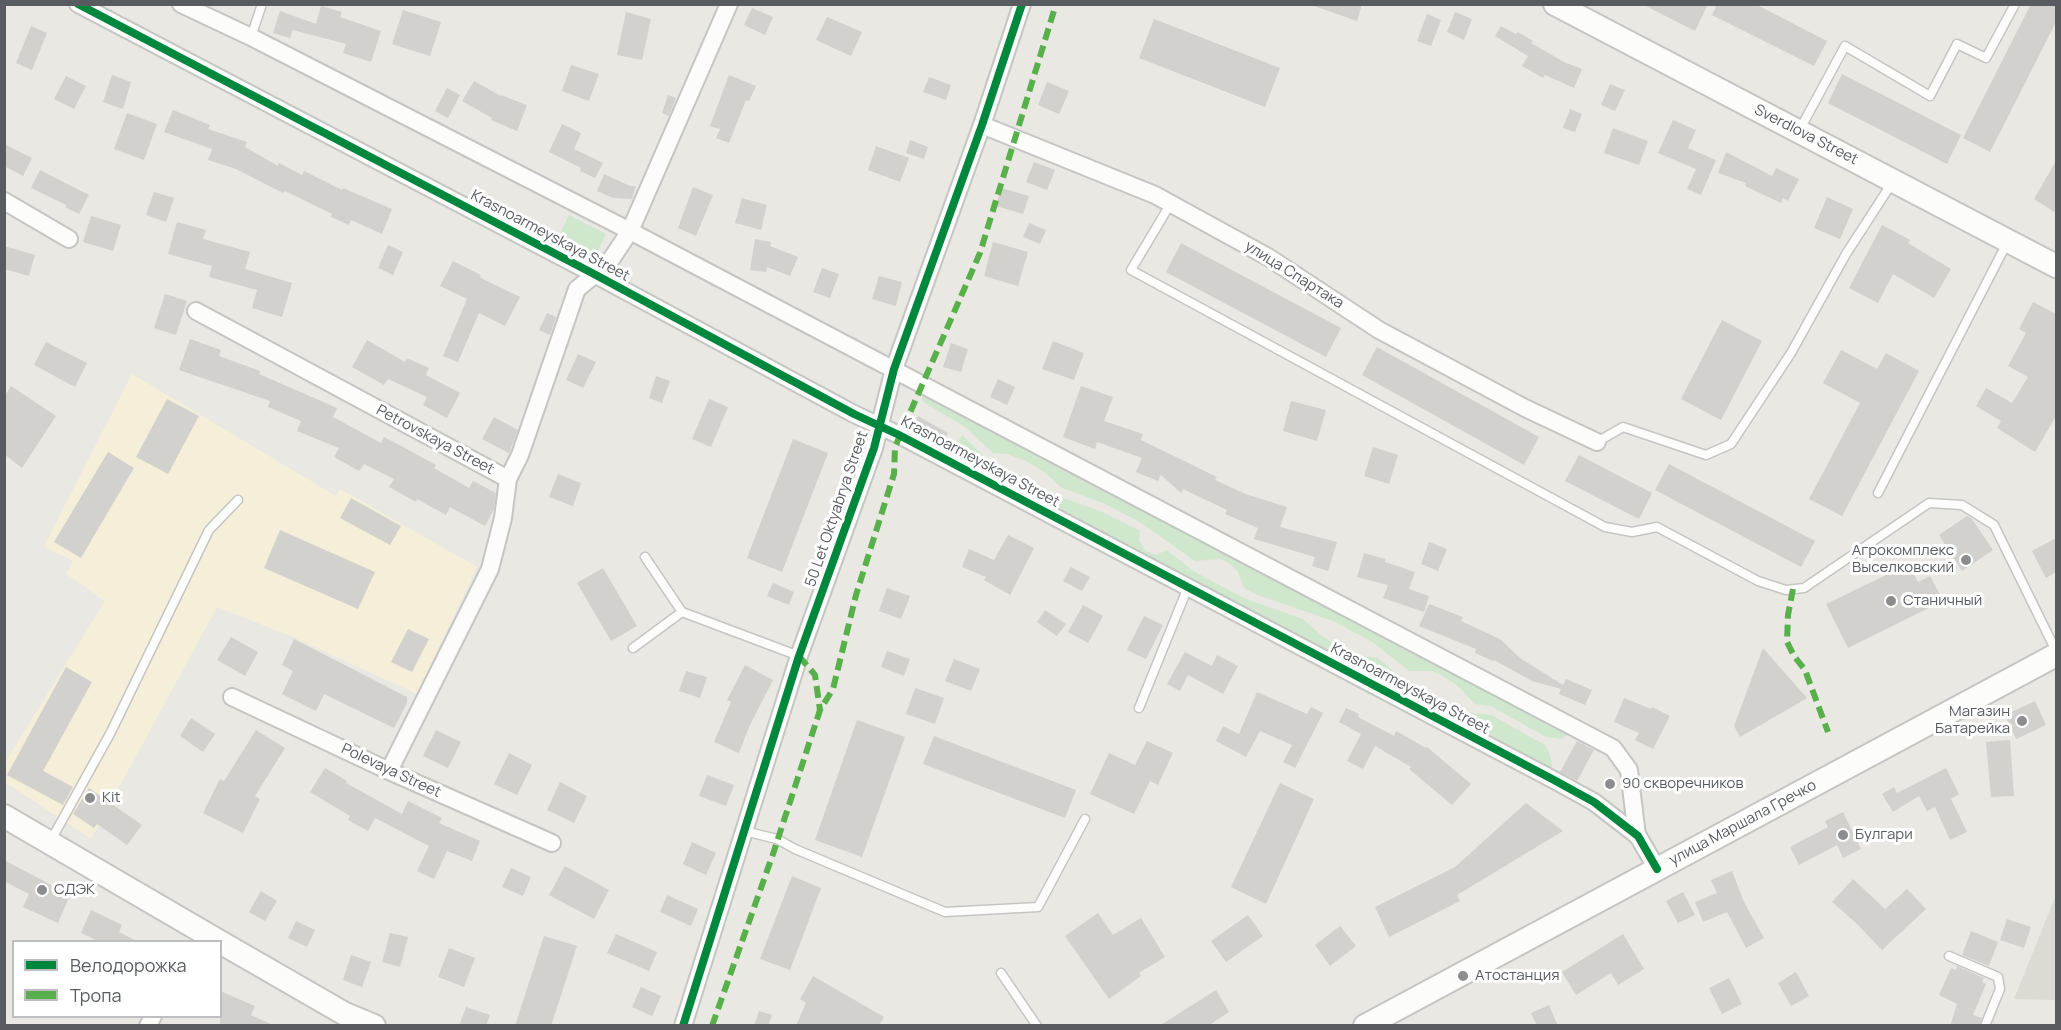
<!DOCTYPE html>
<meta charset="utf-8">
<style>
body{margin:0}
#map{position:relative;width:2061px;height:1030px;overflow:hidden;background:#e9e8e2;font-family:Manrope,sans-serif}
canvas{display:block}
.frame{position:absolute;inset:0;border:6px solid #585c61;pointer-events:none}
.legend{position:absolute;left:12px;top:940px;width:210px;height:78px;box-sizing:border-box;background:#fff;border:2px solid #bcbec0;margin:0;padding:8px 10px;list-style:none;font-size:18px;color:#585c61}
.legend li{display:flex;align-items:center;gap:12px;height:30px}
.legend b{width:30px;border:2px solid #bcbec0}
</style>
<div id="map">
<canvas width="2061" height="1030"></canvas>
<div class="frame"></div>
<ul class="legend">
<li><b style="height:8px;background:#00873e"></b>Велодорожка</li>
<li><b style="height:8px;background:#58b04a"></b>Тропа</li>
</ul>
</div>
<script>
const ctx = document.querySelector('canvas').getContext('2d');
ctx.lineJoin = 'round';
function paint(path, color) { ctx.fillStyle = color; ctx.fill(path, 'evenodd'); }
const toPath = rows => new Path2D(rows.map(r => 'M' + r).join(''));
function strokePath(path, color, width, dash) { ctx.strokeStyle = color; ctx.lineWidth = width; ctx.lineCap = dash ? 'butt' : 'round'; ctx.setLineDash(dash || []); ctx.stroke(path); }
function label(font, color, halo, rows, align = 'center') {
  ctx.font = font + ' Manrope,sans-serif'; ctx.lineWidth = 6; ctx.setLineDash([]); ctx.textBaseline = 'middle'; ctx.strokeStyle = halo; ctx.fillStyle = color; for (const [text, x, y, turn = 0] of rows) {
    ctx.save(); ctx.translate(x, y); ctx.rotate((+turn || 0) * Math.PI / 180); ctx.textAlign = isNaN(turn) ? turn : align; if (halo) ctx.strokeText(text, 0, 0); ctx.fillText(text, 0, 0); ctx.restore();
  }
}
const commercial = toPath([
 [132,374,336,496,340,489,477,567,417,694,293,637,217,607,91,839,5,782,4,764,105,601,66,574,73,561,44,546]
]);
const education = toPath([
 [2056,895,2056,1000,2014,999]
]);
const green = toPath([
 [569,215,606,234,593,262,555,243],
 [923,395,929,395,993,433,1524,709,1568,734,1562,739,1546,737,1491,706,1475,704,1457,685,1441,675,1432,671,1409,671,1371,641,1333,621,1255,594,1244,588,1238,572,1230,564,1220,559,1195,561,1138,521,1103,503,1062,488,1044,472,1026,461,1007,454,993,453,965,427,925,403,922,399],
 [962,435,991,463,1016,479,1032,487,1100,511,1140,531,1139,541,1146,551,1156,555,1167,550,1193,571,1246,599,1303,619,1321,635,1353,655,1378,658,1405,681,1451,707,1467,712,1491,715,1545,745,1551,757,1552,767,1550,769,951,455]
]);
const building = toPath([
 [1315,4,1362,4,1357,21,1314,6],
 [1642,4,1708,4,1695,31],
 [1717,4,1755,4,1827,41,1814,66,1712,15],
 [2031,4,2056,4,2056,22,1990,152,1963,138],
 [321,6,342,12,340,17,381,31,371,62,343,53,346,44,293,30,290,38,273,33,280,11,316,24],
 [752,8,773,17,765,35,744,25],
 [403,10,441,22,430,56,392,44],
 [626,12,651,19,642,60,617,55],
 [1455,12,1472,19,1464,40,1447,32],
 [1427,14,1441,20,1431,46,1417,41],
 [827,17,862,32,851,56,816,40],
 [1154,19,1280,68,1265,107,1139,58],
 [31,26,47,33,32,70,16,63],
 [1501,26,1516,34,1518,32,1533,41,1531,43,1564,62,1582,69,1574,88,1545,75,1543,78,1522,66,1528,56,1495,36],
 [571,65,599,74,589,101,562,91],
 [1842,74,1961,135,1947,164,1828,103],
 [112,75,131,82,123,109,103,102],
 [729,75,756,86,749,101,746,100,729,143,716,138,720,129,710,126],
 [66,76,86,86,74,109,54,99],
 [929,77,951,85,946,100,923,92],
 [474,81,501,96,501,95,527,105,517,131,491,120,492,118,462,101],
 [1047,82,1069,91,1059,114,1038,105],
 [1610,84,1625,90,1615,111,1601,105],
 [447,88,460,95,448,118,435,111],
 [668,95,676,98,669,116,662,113],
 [1570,109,1582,114,1575,132,1563,128],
 [173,110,210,125,208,129,247,142,245,147,278,166,279,163,302,175,304,171,342,190,343,188,392,209,382,234,351,220,349,225,331,217,332,214,285,191,283,193,236,169,208,160,212,149,164,132],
 [127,113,157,124,144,160,114,149],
 [1673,120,1696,130,1688,148,1716,160,1701,195,1687,189,1696,169,1658,153],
 [562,124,581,133,574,149,603,163,595,178,580,171,581,168,549,152],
 [1613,128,1648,141,1639,165,1604,153],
 [910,140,928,147,924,159,906,153],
 [4,144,32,158,23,176,4,166],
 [876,146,909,158,900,182,868,170],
 [1726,152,1772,176,1776,168,1799,179,1788,201,1783,198,1781,203,1745,186,1746,183,1718,173],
 [2056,161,2056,213,2034,199],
 [1034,162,1055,170,1047,190,1026,182],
 [40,170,89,195,79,214,65,207,66,205,31,188],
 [604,174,630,186,636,186,632,199,613,198,597,191],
 [693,187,713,195,696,236,678,228],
 [1001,188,1029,196,1023,214,996,206],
 [154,192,174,198,166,222,146,215],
 [1827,197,1853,209,1840,239,1814,228],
 [742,198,767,205,761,230,735,223],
 [91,216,121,225,113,251,83,242],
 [177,222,206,230,203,239,250,252,245,269,292,283,282,317,252,308,257,290,209,277,212,266,168,254],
 [1029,223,1046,230,1040,244,1023,237],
 [1882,225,1910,240,1908,243,1951,269,1934,298,1893,274,1878,303,1849,288],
 [755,239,771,242,770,246,798,257,790,276,767,267,766,272,750,270],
 [993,242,1028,252,1018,286,984,276],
 [1181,243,1341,328,1326,357,1166,272],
 [388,245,403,252,393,275,378,268],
 [4,246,35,255,29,276,4,269],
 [453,261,481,275,479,277,520,297,505,326,479,313,458,362,443,356,467,299,440,286],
 [822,268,839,274,830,298,813,292],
 [879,276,902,282,896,306,872,299],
 [165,294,187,301,176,335,154,328],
 [2033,302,2056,314,2056,416,2035,452,1997,428,2001,421,1976,406,1986,388,2012,403,2028,377,2008,366,2026,333,2019,329],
 [547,313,556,317,550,335,539,330],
 [1722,320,1762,341,1721,420,1681,399],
 [190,339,221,350,219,356,260,371,259,374,337,408,333,417,381,443,384,437,405,448,436,465,434,468,469,488,473,481,496,493,494,509,485,526,450,507,446,515,417,499,416,502,389,487,394,479,364,464,359,471,334,457,339,448,297,431,301,421,268,407,270,401,179,370],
 [367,340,405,362,407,358,429,368,426,375,460,393,447,418,423,405,427,397,388,379,384,385,352,367],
 [1053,341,1084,353,1074,380,1042,369],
 [46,342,87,363,75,387,34,365],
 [951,343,968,349,961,372,943,367],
 [1377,347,1539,437,1524,465,1362,375],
 [1841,350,1877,369,1886,353,1919,371,1842,516,1809,499,1860,403,1823,383],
 [578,354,596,362,583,388,566,380],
 [656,376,670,381,662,403,649,398],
 [998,379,1015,387,1007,405,990,397],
 [11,386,56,416,22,468,4,454,4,397],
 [1081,386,1113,397,1104,421,1143,434,1141,440,1217,477,1215,480,1248,495,1287,507,1280,527,1337,542,1328,571,1312,566,1315,557,1254,539,1258,528,1225,514,1227,510,1183,489,1181,493,1161,475,1158,481,1136,472,1142,458,1097,442,1095,449,1063,437],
 [167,399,199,416,168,474,136,457],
 [709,399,728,407,711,447,692,439],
 [1291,401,1326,410,1317,441,1283,431],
 [918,416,948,433,941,445,911,429],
 [494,417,518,430,509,453,482,439],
 [793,439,828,453,782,572,747,558],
 [1373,447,1398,455,1389,484,1364,476],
 [108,452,134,468,81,558,54,542],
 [1579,455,1652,493,1639,519,1565,481],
 [1669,464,1815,541,1801,567,1655,490],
 [558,474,581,483,573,506,549,497],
 [351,498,401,526,390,545,340,518],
 [1967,516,1972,519,1993,550,1962,571,1939,535],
 [280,530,375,572,358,609,264,568],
 [1008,535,1034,548,1010,595,984,580,986,577,962,567,969,549,994,560],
 [2056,538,2056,572,2046,578,2032,551],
 [1429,542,1447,549,1438,571,1421,564],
 [1364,553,1385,559,1385,562,1415,572,1409,589,1429,596,1424,612,1383,598,1388,585,1357,577],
 [1909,564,1918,582,1930,576,1943,601,1848,648,1826,604],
 [1071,567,1090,577,1082,591,1063,581],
 [603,568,637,626,611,641,577,583],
 [773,583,794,592,789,605,767,596],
 [887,588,910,596,901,619,879,611],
 [1429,604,1463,617,1461,621,1500,639,1520,658,1563,685,1566,679,1592,690,1585,705,1559,694,1561,689,1532,681,1494,660,1493,661,1475,653,1476,649,1419,626],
 [1083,605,1103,616,1088,643,1068,632],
 [1045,610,1066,624,1057,636,1037,622],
 [1144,616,1163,625,1146,659,1127,650],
 [408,629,429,639,412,672,391,662],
 [231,637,258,652,245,676,217,660],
 [294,639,407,697,407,703,394,728,324,694,316,711,282,694,293,671,282,665],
 [1763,648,1807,698,1740,737,1734,726],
 [887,651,910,659,904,676,881,667],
 [1185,652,1212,666,1217,655,1238,666,1223,694,1188,675,1180,691,1167,684],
 [954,659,980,669,971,691,945,681],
 [745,665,773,680,749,727,739,753,714,742,731,702,727,700],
 [66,667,92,682,43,771,73,787,63,805,7,775],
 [686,671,707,677,700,698,679,691],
 [915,688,944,698,935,724,906,714],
 [1257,692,1307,714,1311,707,1323,713,1295,768,1283,762,1292,745,1260,731,1246,757,1216,741,1223,726,1239,734],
 [1624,698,1651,709,1652,707,1670,716,1653,749,1635,740,1639,733,1614,722],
 [2035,701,2046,725,2016,739,2005,715],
 [1346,708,1359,714,1358,717,1394,736,1396,731,1426,748,1427,747,1471,784,1452,805,1409,769,1411,767,1375,746,1363,769,1347,761,1361,734,1339,722],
 [191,718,215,734,203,752,180,736],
 [857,720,905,737,862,857,815,840],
 [256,730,285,748,255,796,260,799,243,833,203,813,220,779,224,781],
 [436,730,461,742,448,768,423,756],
 [934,736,1076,790,1065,818,923,764],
 [2010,740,2014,796,1991,797,1986,742],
 [1147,741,1173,753,1158,785,1150,781,1134,814,1090,794,1109,753,1135,765],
 [1577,741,1594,750,1577,781,1560,772],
 [509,753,532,765,517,795,494,784],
 [325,768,347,781,346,783,402,814,408,801,442,818,439,823,480,841,472,861,447,851,434,879,417,871,429,846,375,818,368,831,348,820,350,816,310,792],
 [1946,768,1959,794,1951,799,1967,832,1950,840,1935,807,1927,811,1919,796,1893,812,1882,794,1894,787,1897,793],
 [707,775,734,785,726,806,699,796],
 [560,782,587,796,574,823,547,810],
 [1280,783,1314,799,1266,904,1231,887],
 [89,788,142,825,127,845,97,824,94,828,73,814],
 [1526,803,1563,831,1457,895,1460,901,1389,937,1375,907,1455,867],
 [1843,812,1861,849,1843,858,1837,845,1799,865,1790,847,1828,827,1825,821],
 [692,842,716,853,706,875,683,864],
 [4,860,70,895,58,923,23,907,29,894,4,881],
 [565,866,609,890,594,919,549,895],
 [511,868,531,877,523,896,502,887],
 [1732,871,1744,902,1764,938,1746,948,1727,912,1703,922,1695,902,1717,893,1711,880],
 [792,876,821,888,790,970,760,959],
 [1853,879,1885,909,1907,889,1926,909,1882,950,1855,922,1832,902],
 [261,891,277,901,265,921,249,912],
 [1683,892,1695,915,1678,923,1666,901],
 [667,895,698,909,691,926,660,912],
 [91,910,122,925,119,932,138,942,100,942,81,933],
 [1098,913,1113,935,1141,918,1165,957,1139,973,1141,976,1109,999,1065,936],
 [1248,915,1263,936,1226,962,1211,941],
 [2007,919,2031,927,2024,948,2000,940],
 [296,921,315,930,307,947,288,938],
 [1340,926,1356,946,1330,966,1315,945],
 [1971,931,1998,942,1989,966,1962,955],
 [390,933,408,937,400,967,382,962],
 [616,934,657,952,649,971,607,953],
 [1623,934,1644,969,1618,985,1611,973,1576,995,1562,972],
 [544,936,577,946,551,1026,515,1026],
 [449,948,475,958,464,987,438,977],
 [351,955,371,962,362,987,343,980],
 [1957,966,1984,978,1982,982,1986,984,1973,1015,1982,1018,1979,1026,1950,1026,1957,1004,1939,995,1951,968,1956,970],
 [1796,972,1809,996,1791,1006,1778,983],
 [813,976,884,1017,879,1026,796,1026,806,1003,800,999],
 [1729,978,1742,1004,1722,1014,1709,988],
 [641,987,661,996,652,1016,632,1007],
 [1216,990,1229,1012,1208,1026,1159,1026],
 [220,991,255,1006,251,1015,275,1026,220,1026],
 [1549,1005,1558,1026,1537,1026,1531,1013],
 [466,1007,490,1015,486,1026,459,1026],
 [759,1011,772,1015,768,1026,754,1026]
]);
const lane = toPath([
 [251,37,262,4],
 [1799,131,1845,46,1930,96,1957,44,1986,58,2015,4],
 [1171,203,1131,270,1605,527,1632,532,1657,527,1758,581,1786,590,1804,588,1929,503,1962,505,1994,525,2056,651],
 [1597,442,1623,427,1706,455,1731,444,1791,353,1846,254,1892,183],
 [1878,493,2007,243],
 [645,557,682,612,799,656],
 [633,648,682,612],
 [1139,708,1188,587],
 [744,831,777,839,795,849,945,912,1038,907,1085,819],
 [50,842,111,732,209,530,238,500],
 [1949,956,1998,977,2000,989,1985,1026],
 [1001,973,1037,1026]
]);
const street = toPath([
 [78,4,594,274,854,414,899,435,1554,780,1594,802,1638,836,1657,869],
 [181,4,251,37,630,231,1613,748,1629,770,1637,836],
 [982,125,1155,195,1268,257,1379,330,1525,408,1597,442],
 [4,201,69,239],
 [196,311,508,479,520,455,577,289,608,264,630,231,729,4],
 [232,697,389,771,552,843],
 [389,771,490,569,503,518,508,479],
 [148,1026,153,1016],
 [683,1026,799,656,874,448,894,369,982,125,1022,4]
]);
const secondary = toPath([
 [1555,4,2056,266],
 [4,816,220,942],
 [220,942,345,1014,374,1026],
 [1365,1026,2056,655]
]);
const quiet = toPath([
 [1793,589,1788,615,1787,642,1794,656,1805,670,1828,732],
 [799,656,815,675,820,710],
 [712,1026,773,854,820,710,833,689,856,595,894,474,895,447,980,253,1056,4]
]);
const cycleway = toPath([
 [78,4,594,274,854,414,899,435,1554,780,1594,802,1638,836,1657,869],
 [683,1026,799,656,874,448,894,369,982,125,1022,4]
]);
const markers = [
 [1966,560,6,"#8b8d8e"],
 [1891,601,6,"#8b8d8e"],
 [2022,721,6,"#8b8d8e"],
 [1610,784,6,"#8b8d8e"],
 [90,798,6,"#8b8d8e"],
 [1843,835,6,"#8b8d8e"],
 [42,890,6,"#8b8d8e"],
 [1463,976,6,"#8b8d8e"]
];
const streetNames = [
 ["Sverdlova Street",1806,135,27],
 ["Krasnoarmeyskaya Street",550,236,28],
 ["улица Спартака",1294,275,32],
 ["Petrovskaya Street",435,440,28],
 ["Krasnoarmeyskaya Street",980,462,28],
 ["50 Let Oktyabrya Street",837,509,-71],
 ["Krasnoarmeyskaya Street",1410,689,28],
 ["Polevaya Street",391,771,25],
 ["улица Маршала Гречко",1743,823,-28]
];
const poiNames = [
 ["Агрокомплекс",1954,551,"right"],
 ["Выселковский",1954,568,"right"],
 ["Станичный",1903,601],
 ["Магазин",2010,712,"right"],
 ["Батарейка",2010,729,"right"],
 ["90 скворечников",1622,784],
 ["Kit",102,798],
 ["Булгари",1855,835],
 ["СДЭК",54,890],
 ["Атостанция",1475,976]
];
paint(commercial, '#f5efd9');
paint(education, '#dcdad2');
paint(green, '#cfe7cc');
paint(building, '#d2d1cd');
strokePath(lane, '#c5c5c3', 11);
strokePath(street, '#c5c5c3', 20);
strokePath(secondary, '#c5c6c4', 26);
strokePath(lane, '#fcfcfb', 8);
strokePath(street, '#fcfcfb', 16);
strokePath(secondary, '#fcfcfb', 22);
strokePath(quiet, '#58b04a', 6, [12, 6]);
strokePath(cycleway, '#00873e', 8);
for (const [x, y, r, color] of markers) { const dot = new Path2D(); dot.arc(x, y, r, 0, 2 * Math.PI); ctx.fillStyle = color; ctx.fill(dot); strokePath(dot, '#fff', 2); }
label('15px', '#585c61', '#fff', streetNames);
label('15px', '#585c61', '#fff', poiNames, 'left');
</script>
